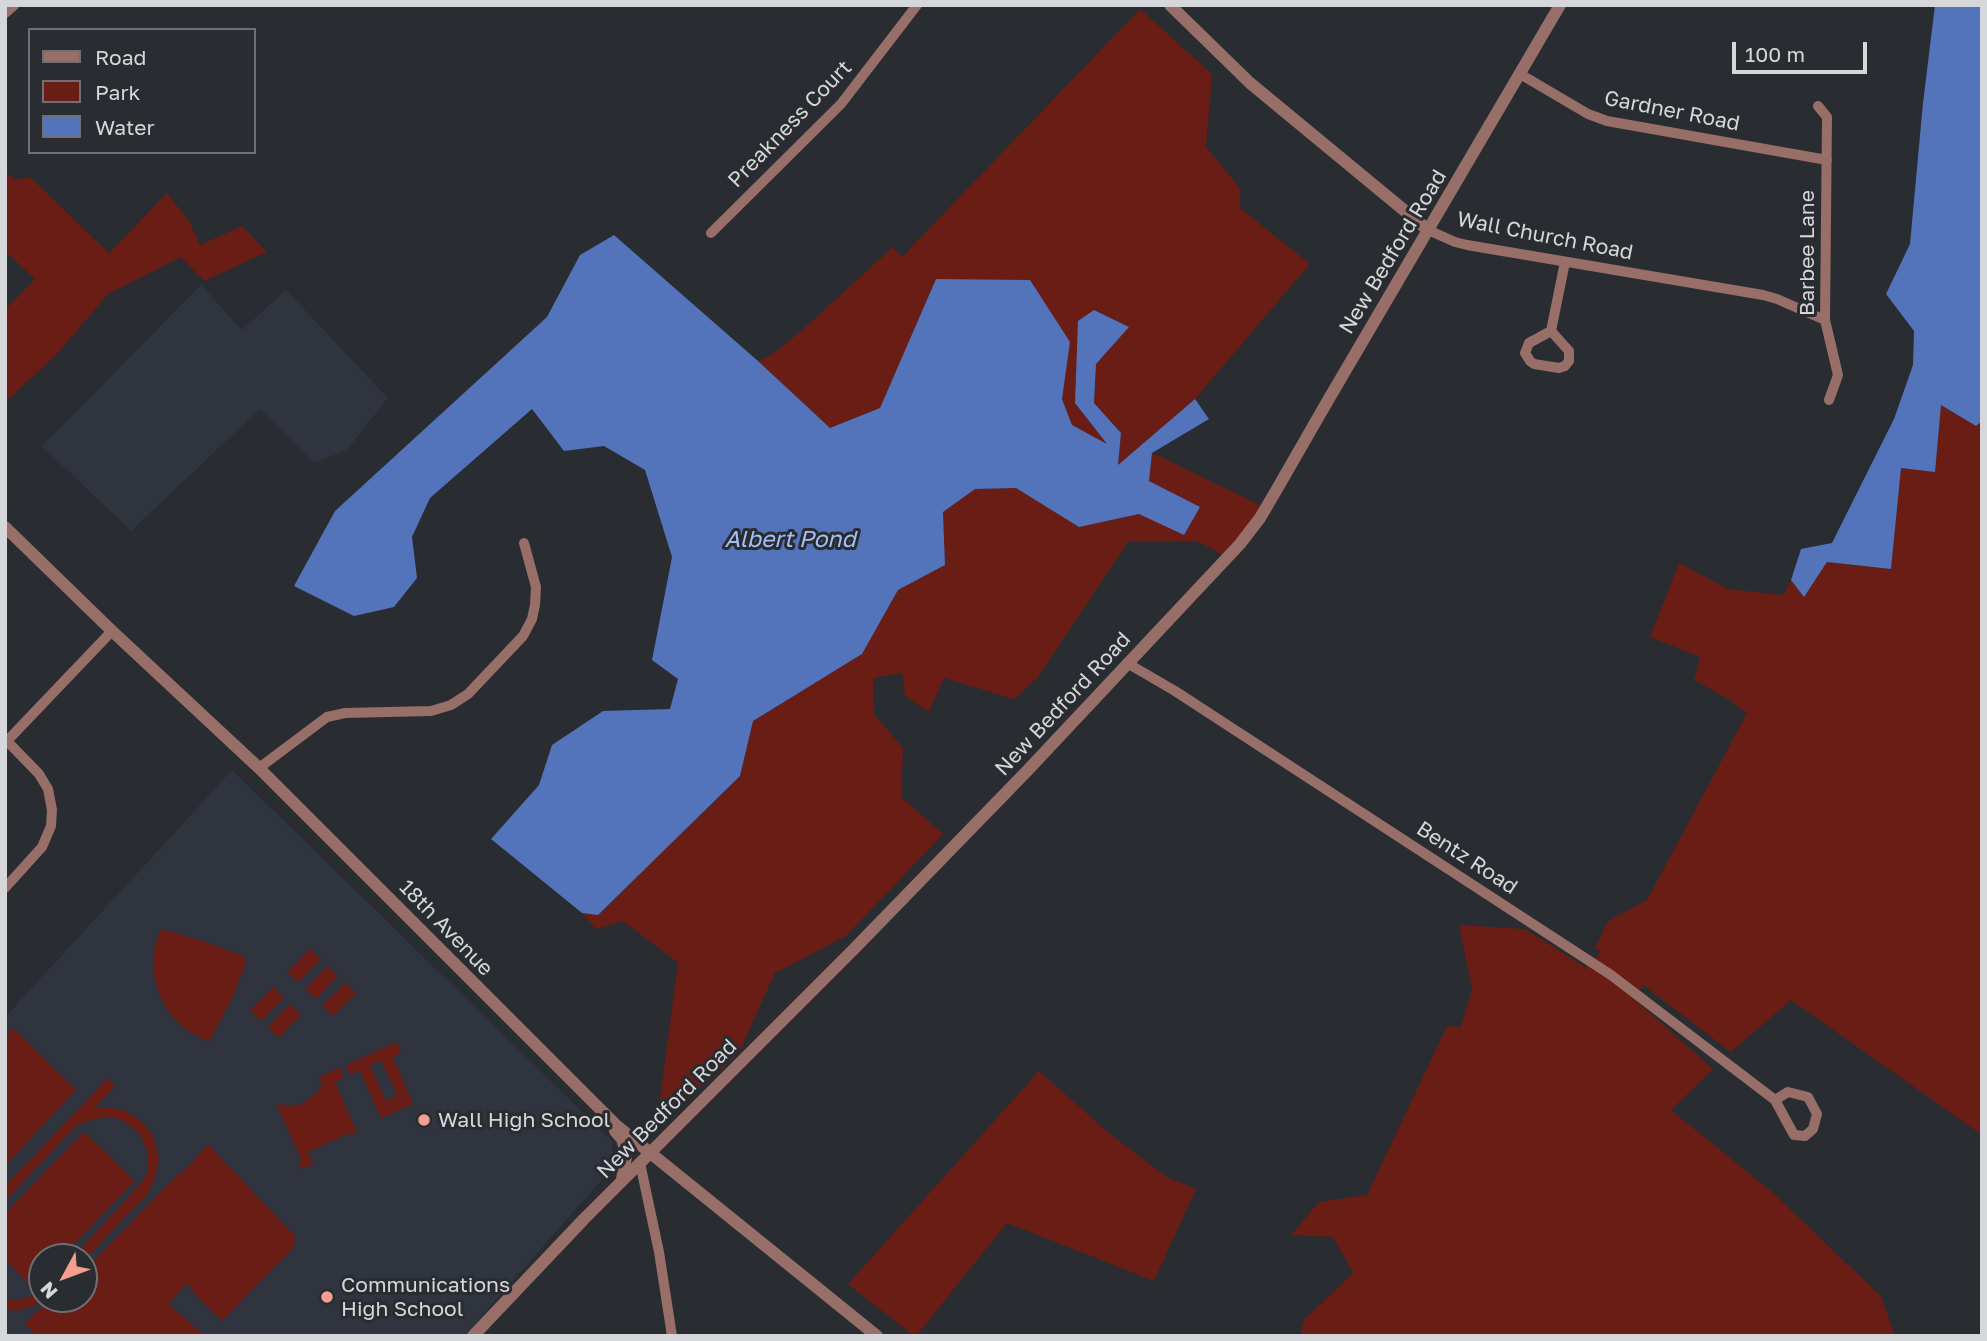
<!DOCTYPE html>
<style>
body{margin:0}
#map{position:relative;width:1987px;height:1341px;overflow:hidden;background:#292c30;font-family:"Golos Text",sans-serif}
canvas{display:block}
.frame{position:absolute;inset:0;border:7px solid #d6d7da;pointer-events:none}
.legend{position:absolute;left:28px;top:28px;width:228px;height:126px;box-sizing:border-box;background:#292c30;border:2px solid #6e7074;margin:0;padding:9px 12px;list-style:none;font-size:21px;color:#d6d7da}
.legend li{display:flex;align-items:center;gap:14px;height:35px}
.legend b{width:35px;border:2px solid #6e7074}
.north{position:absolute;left:28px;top:1243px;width:70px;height:70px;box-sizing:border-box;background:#292c30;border:2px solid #6e7074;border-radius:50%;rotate:229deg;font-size:19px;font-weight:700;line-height:28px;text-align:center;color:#d6d7da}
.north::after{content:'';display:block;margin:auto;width:24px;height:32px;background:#f59d8e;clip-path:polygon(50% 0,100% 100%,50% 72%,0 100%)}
.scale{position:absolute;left:1732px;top:42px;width:135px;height:32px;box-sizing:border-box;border:4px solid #d6d7da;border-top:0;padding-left:9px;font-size:21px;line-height:24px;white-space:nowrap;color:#d6d7da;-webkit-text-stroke:5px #292c30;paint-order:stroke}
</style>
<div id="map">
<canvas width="1987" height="1341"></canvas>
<div class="frame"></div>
<ul class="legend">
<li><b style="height:9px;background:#976f68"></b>Road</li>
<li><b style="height:19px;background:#691d15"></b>Park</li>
<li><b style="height:19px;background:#5373ba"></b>Water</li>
</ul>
<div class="north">N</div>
<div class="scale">100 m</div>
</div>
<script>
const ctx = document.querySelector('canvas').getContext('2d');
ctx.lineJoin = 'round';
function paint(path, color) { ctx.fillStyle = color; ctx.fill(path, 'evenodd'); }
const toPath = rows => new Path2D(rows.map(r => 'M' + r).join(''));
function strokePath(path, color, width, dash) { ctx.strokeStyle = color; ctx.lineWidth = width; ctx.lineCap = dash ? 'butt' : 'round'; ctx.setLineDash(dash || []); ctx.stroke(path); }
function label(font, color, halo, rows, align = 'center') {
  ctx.font = font + ' "Golos Text",sans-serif'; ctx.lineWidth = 6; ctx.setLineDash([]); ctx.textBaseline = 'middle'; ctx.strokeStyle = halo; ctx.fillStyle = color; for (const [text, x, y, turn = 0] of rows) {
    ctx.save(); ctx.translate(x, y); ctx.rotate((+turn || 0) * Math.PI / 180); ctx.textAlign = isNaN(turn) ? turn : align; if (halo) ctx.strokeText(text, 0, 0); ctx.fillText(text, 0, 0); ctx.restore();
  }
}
const built = toPath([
 [201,285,242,330,286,290,388,398,347,450,314,463,260,409,131,531,42,446],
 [232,770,612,1141,613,1167,464,1336,5,1336,5,1017],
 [42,1257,84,1257,84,1299,42,1299]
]);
const green = toPath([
 [1140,9,1212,74,1206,147,1240,188,1240,208,1310,264,1195,399,1118,465,1121,433,1094,403,1096,364,1129,327,1095,310,1075,403,1109,446,1072,425,1062,399,1070,342,936,279,880,408,830,428,758,361,770,356,801,331,893,247,902,257],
 [5,171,15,180,30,177,109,253,167,193,189,221,200,245,242,226,267,252,204,281,181,257,108,294,56,355,5,402,5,310,35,279,5,251],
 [1941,405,1976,426,1982,421,1982,1135,1791,1000,1731,1052,1643,985,1634,999,1713,1069,1671,1110,1772,1192,1881,1296,1895,1336,1300,1336,1304,1320,1353,1273,1333,1237,1291,1235,1319,1202,1367,1195,1447,1026,1461,1027,1472,989,1459,925,1525,929,1586,968,1601,952,1595,948,1608,921,1647,900,1747,713,1728,699,1694,680,1700,657,1650,637,1679,563,1728,589,1783,595,1791,580,1804,597,1827,562,1891,569,1901,468],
 [1153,453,1272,511,1234,561,1197,541,1128,542,1037,678,1014,699,944,678,929,712,905,696,902,673,873,678,874,714,903,748,901,797,943,834,846,936,775,973,739,1052,656,1129,678,963,623,921,596,929,582,913,599,914,740,776,753,721,862,654,898,590,945,565,943,512,975,489,1016,488,1079,526,1139,514,1148,481],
 [161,929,206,942,243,956,246,963,233,996,209,1042,185,1029,172,1016,162,1001,155,981,153,960,154,949],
 [310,949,321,959,298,982,287,972],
 [327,966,338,976,316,999,305,989],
 [345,983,356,993,333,1016,322,1006],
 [273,987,284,998,261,1021,250,1010],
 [290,1004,301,1015,278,1038,268,1027],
 [13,1028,76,1090,5,1166,5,1036],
 [397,1042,401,1053,393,1057,413,1104,381,1118,360,1071,350,1075,346,1065],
 [381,1060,397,1095,386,1101,370,1065],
 [340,1067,344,1077,335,1082,357,1132,351,1135,349,1133,308,1152,313,1164,301,1169,299,1163,302,1161,276,1104,293,1106,302,1104,318,1092,322,1083,319,1077],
 [1039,1071,1110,1134,1167,1177,1196,1189,1154,1281,1007,1223,916,1336,914,1336,848,1284],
 [108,1078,115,1086,94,1108,106,1107,124,1110,139,1119,153,1135,159,1159,155,1178,147,1195,84,1260,84,1257,73,1257,142,1182,148,1171,147,1150,139,1133,124,1121,114,1118,104,1117,84,1122,74,1128,5,1201,5,1186],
 [84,1132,135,1181,61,1257,42,1257,42,1276,32,1287,5,1260,5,1213],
 [208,1144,295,1236,294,1247,222,1321,195,1294,187,1283,168,1304,205,1336,37,1336,24,1323,52,1299,84,1299,84,1271,179,1173,181,1174],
 [42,1290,42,1299,46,1299,42,1303,17,1311,5,1309,5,1299,16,1300,29,1297]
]);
const water = toPath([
 [1935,5,1982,5,1982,421,1976,426,1941,405,1935,472,1901,468,1891,569,1827,562,1804,597,1791,580,1801,549,1832,543,1894,419,1913,365,1914,331,1886,294,1910,244,1923,103],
 [614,235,758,361,830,428,880,408,936,279,1030,280,1070,342,1062,399,1072,425,1107,444,1075,403,1078,321,1094,310,1129,327,1096,364,1094,403,1121,433,1118,465,1195,399,1209,419,1152,453,1149,481,1200,507,1184,535,1139,514,1079,527,1016,488,975,489,943,512,945,565,898,590,862,654,753,721,740,776,598,915,582,913,491,839,539,785,552,745,603,711,670,709,678,679,652,660,672,557,645,470,604,446,564,451,532,409,430,498,412,537,417,578,394,607,354,616,294,586,335,511,547,317,580,255]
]);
const minor = toPath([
 [1520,74,1588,114,1607,121,1827,160],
 [1818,106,1827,117,1825,320,1838,375,1829,400],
 [1428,230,1455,242,1467,245,1763,295,1777,299,1825,320],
 [711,233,841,104,917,5],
 [1551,331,1569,351,1569,361,1565,366,1559,368,1534,364,1530,361,1525,353,1529,343,1551,331],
 [1551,331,1565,262],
 [1127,663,1175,691,1611,975,1775,1100,1794,1135,1805,1136,1813,1129,1817,1114,1808,1097,1788,1092,1775,1100],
 [5,739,39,774,48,789,52,810,51,826,42,847,5,888],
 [7,741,112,631],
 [259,768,327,717,345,713,431,711,451,705,468,694,523,636,532,619,535,605,536,587,524,543],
 [640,1163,659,1252,672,1336]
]);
const tertiary = toPath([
 [1170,5,1250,83,1428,230],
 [5,12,13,5],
 [5,527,112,631,259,768,617,1126,877,1336],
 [615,1131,622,1139,625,1149,626,1157,622,1179],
 [473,1336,584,1219,853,950,1027,771,1240,544,1260,518,1277,489,1327,402,1560,5]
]);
const markers = [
 [424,1120,7,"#f59d8e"],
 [327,1297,7,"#f59d8e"]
];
const streetNames = [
 ["Gardner Road",1672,111,11],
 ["Preakness Court",790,124,-46],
 ["Wall Church Road",1545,236,11],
 ["New Bedford Road",1393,252,-59],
 ["Barbee Lane",1807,253,-90],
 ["New Bedford Road",1063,704,-47],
 ["Bentz Road",1467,858,33],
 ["18th Avenue",446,928,46],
 ["New Bedford Road",667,1109,-45]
];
const poiNames = [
 ["Wall High School",438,1120],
 ["Communications",341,1285],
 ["High School",341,1309]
];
const waterNames = [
 ["Albert Pond",790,540]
];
paint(built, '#30343e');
paint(green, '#691d15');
paint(water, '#5373ba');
strokePath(minor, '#976f68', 10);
strokePath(tertiary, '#976f68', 12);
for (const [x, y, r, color] of markers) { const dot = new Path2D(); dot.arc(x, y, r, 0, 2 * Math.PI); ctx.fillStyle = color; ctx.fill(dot); strokePath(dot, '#292c30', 2.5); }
label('21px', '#d6d7da', '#292c30', streetNames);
label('21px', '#d6d7da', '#292c30', poiNames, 'left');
label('italic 23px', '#a3bff9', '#292c30', waterNames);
</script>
